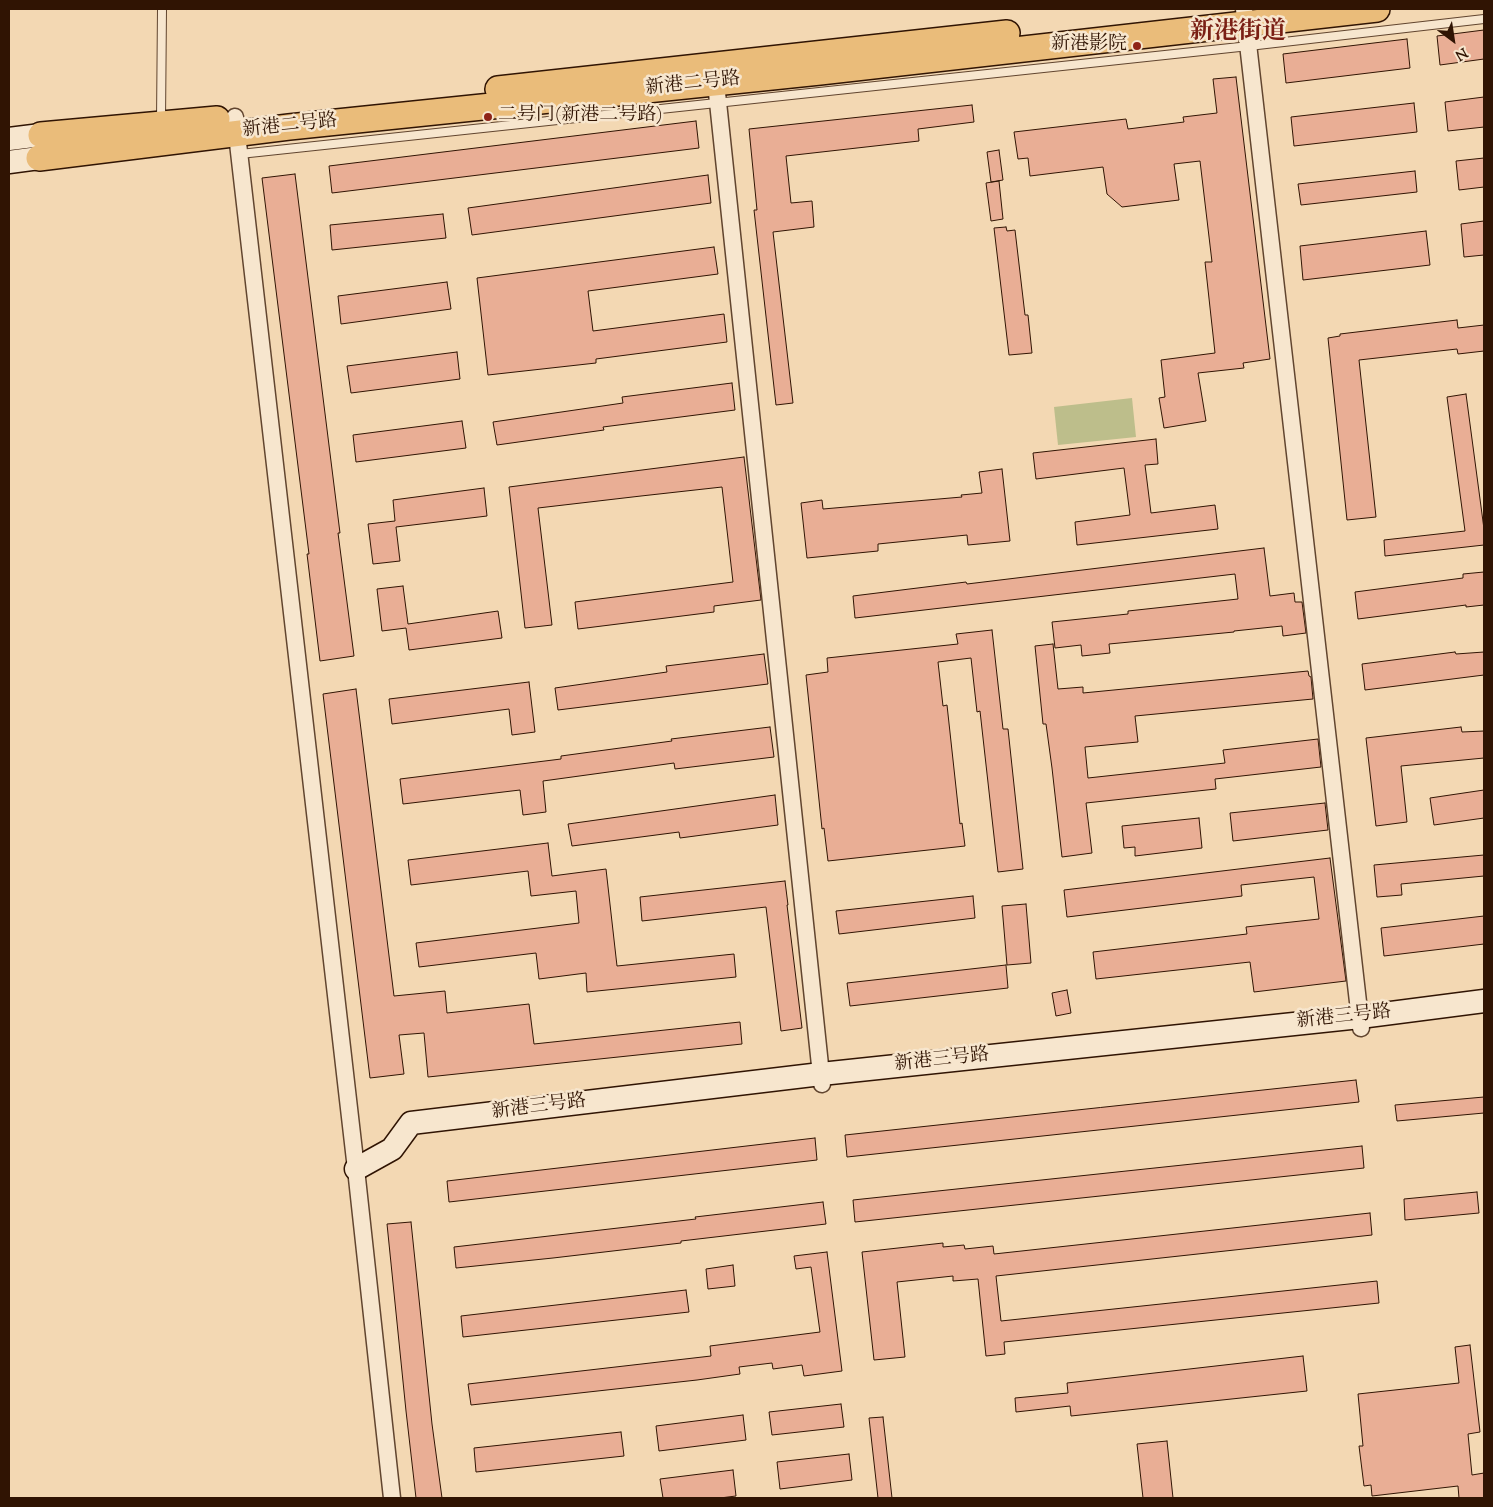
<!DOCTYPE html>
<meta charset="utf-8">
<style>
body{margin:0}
#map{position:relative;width:1493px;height:1507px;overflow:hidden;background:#f3d8b3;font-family:"Sorts Mill Goudy",serif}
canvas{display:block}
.frame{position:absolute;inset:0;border:10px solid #301403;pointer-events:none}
.north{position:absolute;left:1428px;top:15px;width:50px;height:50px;-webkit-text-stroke:4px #f7e6ce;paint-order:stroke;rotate:149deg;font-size:14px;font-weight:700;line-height:20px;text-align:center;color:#301403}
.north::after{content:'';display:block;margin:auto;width:18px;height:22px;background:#301403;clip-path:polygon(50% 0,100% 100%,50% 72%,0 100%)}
</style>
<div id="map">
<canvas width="1493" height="1507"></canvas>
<div class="frame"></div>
<div class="north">N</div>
</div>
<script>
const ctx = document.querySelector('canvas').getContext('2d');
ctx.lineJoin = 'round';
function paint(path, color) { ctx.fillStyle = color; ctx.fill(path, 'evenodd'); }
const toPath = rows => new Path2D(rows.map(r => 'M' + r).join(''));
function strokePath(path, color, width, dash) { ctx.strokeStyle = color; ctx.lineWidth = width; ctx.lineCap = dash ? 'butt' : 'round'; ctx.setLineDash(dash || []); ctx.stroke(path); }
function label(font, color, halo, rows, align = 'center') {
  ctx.font = font + ' "Sorts Mill Goudy","Noto Serif SC",serif'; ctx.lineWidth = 5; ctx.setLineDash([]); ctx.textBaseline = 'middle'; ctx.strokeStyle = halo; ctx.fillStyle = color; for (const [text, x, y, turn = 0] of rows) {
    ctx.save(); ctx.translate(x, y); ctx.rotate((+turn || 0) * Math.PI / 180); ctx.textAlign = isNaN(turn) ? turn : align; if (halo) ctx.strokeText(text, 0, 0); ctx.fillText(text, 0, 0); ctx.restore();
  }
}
const green = toPath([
 [1132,398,1136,437,1058,445,1054,407]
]);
const building = toPath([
 [1484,30,1484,59,1440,65,1437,36,1484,30],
 [1407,39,1410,68,1286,83,1283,54,1407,39],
 [1236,77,1270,359,1243,363,1244,368,1198,373,1206,421,1164,428,1159,398,1165,397,1161,360,1215,353,1205,262,1212,262,1200,161,1174,164,1179,200,1122,207,1107,194,1103,167,1030,176,1028,158,1018,159,1014,132,1126,119,1128,129,1184,122,1183,117,1217,113,1213,79,1236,77],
 [1484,97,1484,127,1448,131,1445,102,1484,97],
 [1414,103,1417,132,1294,146,1291,117,1414,103],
 [972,105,974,122,918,129,919,141,786,156,791,203,812,201,814,227,773,232,793,403,776,405,754,210,757,210,749,129,972,105],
 [696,121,699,148,332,193,329,166,696,121],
 [999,150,1003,180,991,182,987,152,999,150],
 [1484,158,1484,187,1459,190,1456,161,1484,158],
 [1415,171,1417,192,1301,205,1298,184,1415,171],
 [295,174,340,533,338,533,354,656,320,661,307,554,309,554,262,178,295,174],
 [708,175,711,203,472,235,468,208,708,175],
 [999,181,1003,219,991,221,986,183,999,181],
 [443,214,446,238,332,250,330,225,443,214],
 [1484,221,1484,255,1464,257,1461,224,1484,221],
 [1006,227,1007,231,1015,230,1025,315,1028,315,1032,353,1009,355,994,228,1006,227],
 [1426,231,1430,265,1303,280,1300,246,1426,231],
 [714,247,718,274,588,291,593,331,724,314,727,342,596,359,596,363,488,375,477,278,714,247],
 [447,282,451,309,341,324,338,296,447,282],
 [1457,320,1458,328,1484,325,1484,351,1458,354,1457,349,1359,360,1376,517,1347,520,1328,338,1340,336,1340,334,1457,320],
 [457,352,460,379,351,393,347,366,457,352],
 [732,383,735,410,603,427,604,430,497,445,493,422,623,403,622,397,732,383],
 [1466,394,1484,529,1484,545,1385,556,1384,540,1465,531,1447,397,1466,394],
 [462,421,466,448,356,462,353,435,462,421],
 [1156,439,1158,464,1145,465,1151,513,1215,505,1218,529,1077,545,1075,522,1130,515,1124,468,1036,479,1033,453,1156,439],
 [744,457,761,600,714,606,714,612,578,629,575,602,733,582,722,487,641,496,538,508,552,625,525,628,509,487,744,457],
 [1002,469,1010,541,968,545,967,535,878,544,878,551,807,558,801,503,822,500,823,509,962,497,961,495,982,493,979,472,1002,469],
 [484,488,487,516,396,527,400,561,373,564,368,524,395,521,393,500,484,488],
 [1264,548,1270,596,1294,593,1295,602,1302,602,1306,633,1283,636,1282,626,1234,631,1234,632,1109,644,1110,653,1082,656,1081,645,1055,648,1052,622,1128,614,1128,611,1238,599,1235,574,855,618,853,596,966,582,967,584,1264,548],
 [1484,572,1484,605,1466,607,1466,605,1358,619,1355,592,1463,578,1463,574,1484,572],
 [403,586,408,624,498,611,502,638,409,650,406,628,382,631,377,589,403,586],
 [992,630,1003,729,1008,729,1023,869,998,872,980,711,977,712,971,658,938,662,943,706,947,705,960,824,962,823,965,846,828,861,824,828,822,829,806,675,828,672,827,658,958,644,956,634,992,630],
 [1053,644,1058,689,1083,687,1083,693,1308,671,1309,676,1311,677,1313,699,1135,716,1138,742,1085,747,1088,778,1225,763,1223,750,1318,739,1321,767,1215,779,1216,789,1086,803,1092,853,1062,857,1052,768,1046,724,1043,724,1035,646,1053,644],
 [1455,652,1456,654,1484,652,1484,675,1365,690,1362,664,1455,652],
 [764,654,768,684,558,710,555,688,667,672,666,666,764,654],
 [529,682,535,732,512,735,509,709,392,724,389,699,529,682],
 [356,689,394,996,445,991,447,1013,529,1004,534,1044,740,1022,742,1044,428,1077,424,1033,399,1035,404,1074,370,1078,323,694,356,689],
 [770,727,774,757,675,769,674,763,543,781,546,812,523,815,520,790,403,804,400,779,561,759,561,756,672,741,671,739,770,727],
 [1461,727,1462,732,1484,731,1484,758,1401,766,1407,822,1376,826,1366,738,1461,727],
 [1484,790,1484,818,1434,825,1430,798,1484,790],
 [775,795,778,825,680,838,679,832,572,846,568,824,775,795],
 [1325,803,1328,830,1233,841,1230,813,1325,803],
 [1199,818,1202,848,1135,856,1135,847,1124,848,1122,826,1199,818],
 [548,843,552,876,606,869,617,966,734,954,736,977,587,992,586,973,539,979,536,953,419,967,416,943,579,923,576,891,531,896,528,871,411,885,408,860,548,843],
 [1484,855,1484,876,1401,884,1402,895,1377,897,1374,865,1484,855],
 [1330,858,1346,981,1254,992,1250,962,1096,979,1093,952,1247,934,1246,927,1319,919,1314,877,1241,885,1242,896,1067,917,1064,890,1330,858],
 [785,881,788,905,787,905,802,1028,781,1031,766,907,642,921,640,897,785,881],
 [973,896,975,918,839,934,836,911,973,896],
 [1026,904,1031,963,1007,965,1002,906,1026,904],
 [1484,916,1484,944,1384,956,1381,928,1484,916],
 [1006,965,1008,988,850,1006,847,983,1006,965],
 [1067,990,1071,1013,1056,1016,1052,993,1067,990],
 [1356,1080,1359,1102,847,1157,845,1135,1356,1080],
 [1484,1097,1484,1113,1397,1121,1395,1105,1484,1097],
 [815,1138,817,1160,449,1202,447,1181,815,1138],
 [1362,1146,1364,1168,855,1222,853,1200,1362,1146],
 [1477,1192,1479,1213,1405,1220,1404,1199,1477,1192],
 [823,1202,826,1224,681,1241,681,1243,553,1258,456,1268,454,1247,696,1219,695,1217,823,1202],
 [1370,1213,1372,1235,996,1276,1001,1321,1377,1281,1379,1303,1004,1342,1005,1354,986,1356,978,1279,953,1281,953,1276,897,1282,905,1357,874,1360,862,1252,943,1243,943,1247,964,1245,965,1249,993,1246,994,1254,1370,1213],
 [411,1222,432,1424,442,1498,416,1498,406,1411,387,1224,411,1222],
 [827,1252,842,1371,804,1376,802,1365,773,1369,772,1363,739,1367,740,1374,697,1380,471,1405,468,1384,711,1356,710,1346,820,1332,811,1267,796,1269,794,1256,827,1252],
 [733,1265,735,1286,708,1289,706,1269,733,1265],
 [686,1290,689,1312,463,1337,461,1316,686,1290],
 [1470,1345,1480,1432,1468,1434,1472,1475,1484,1473,1484,1498,1459,1498,1458,1486,1372,1496,1371,1485,1364,1486,1359,1446,1363,1446,1358,1394,1459,1383,1455,1347,1470,1345],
 [1303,1356,1307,1391,1071,1416,1070,1406,1016,1412,1015,1398,1068,1393,1067,1383,1303,1356],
 [841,1404,844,1427,772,1435,769,1412,841,1404],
 [743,1415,746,1440,659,1451,656,1426,743,1415],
 [883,1417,892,1498,878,1498,869,1418,883,1417],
 [621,1432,624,1456,476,1472,474,1448,621,1432],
 [1167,1441,1173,1498,1143,1498,1137,1444,1167,1441],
 [849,1454,852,1480,780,1489,777,1462,849,1454],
 [733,1470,736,1496,720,1498,663,1498,660,1479,733,1470]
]);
const lane = toPath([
 [161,120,162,9],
 [240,154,1249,46,1484,19]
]);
const street = toPath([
 [1244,9,1361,1028],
 [715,74,822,1084],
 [235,117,356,1169,392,1498]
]);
const secondary = toPath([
 [9,139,41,135],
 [9,162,39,158],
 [356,1169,392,1149,411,1123,821,1074,1360,1017,1484,1001]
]);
const primary = toPath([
 [498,89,1007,33],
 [41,135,217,119],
 [39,158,289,127,820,72,1377,9]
]);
const markers = [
 [1137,46,5,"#8f2418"],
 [488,117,5,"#8f2418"]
];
const poiNames = [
 ["新港影院",1127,46],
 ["二号门(新港二号路)",498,117,"left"]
];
const streetNames = [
 ["新港二号路",693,85,-6],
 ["新港二号路",290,127,-6],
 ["新港三号路",1344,1018,-6],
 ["新港三号路",942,1061,-6],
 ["新港三号路",539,1108,-7]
];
const districtNames = [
 ["新港街道",1238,34]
];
paint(green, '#bdbe8b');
paint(building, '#e9ae95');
strokePath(building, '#301403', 1);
strokePath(lane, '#61452f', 10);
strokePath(street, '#61452f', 19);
strokePath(secondary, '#301403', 25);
strokePath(primary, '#301403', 28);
strokePath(lane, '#f7e6ce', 8);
strokePath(street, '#f7e6ce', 16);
strokePath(secondary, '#f7e6ce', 22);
strokePath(primary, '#eabc7a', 25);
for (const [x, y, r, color] of markers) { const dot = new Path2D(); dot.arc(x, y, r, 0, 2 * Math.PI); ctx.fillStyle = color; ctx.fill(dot); strokePath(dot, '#f7e6ce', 2); }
label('19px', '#301403', '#f7e6ce', poiNames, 'right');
label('19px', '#301403', '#f7e6ce', streetNames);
label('bold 24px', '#7a1f14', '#f7e6ce', districtNames);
</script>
